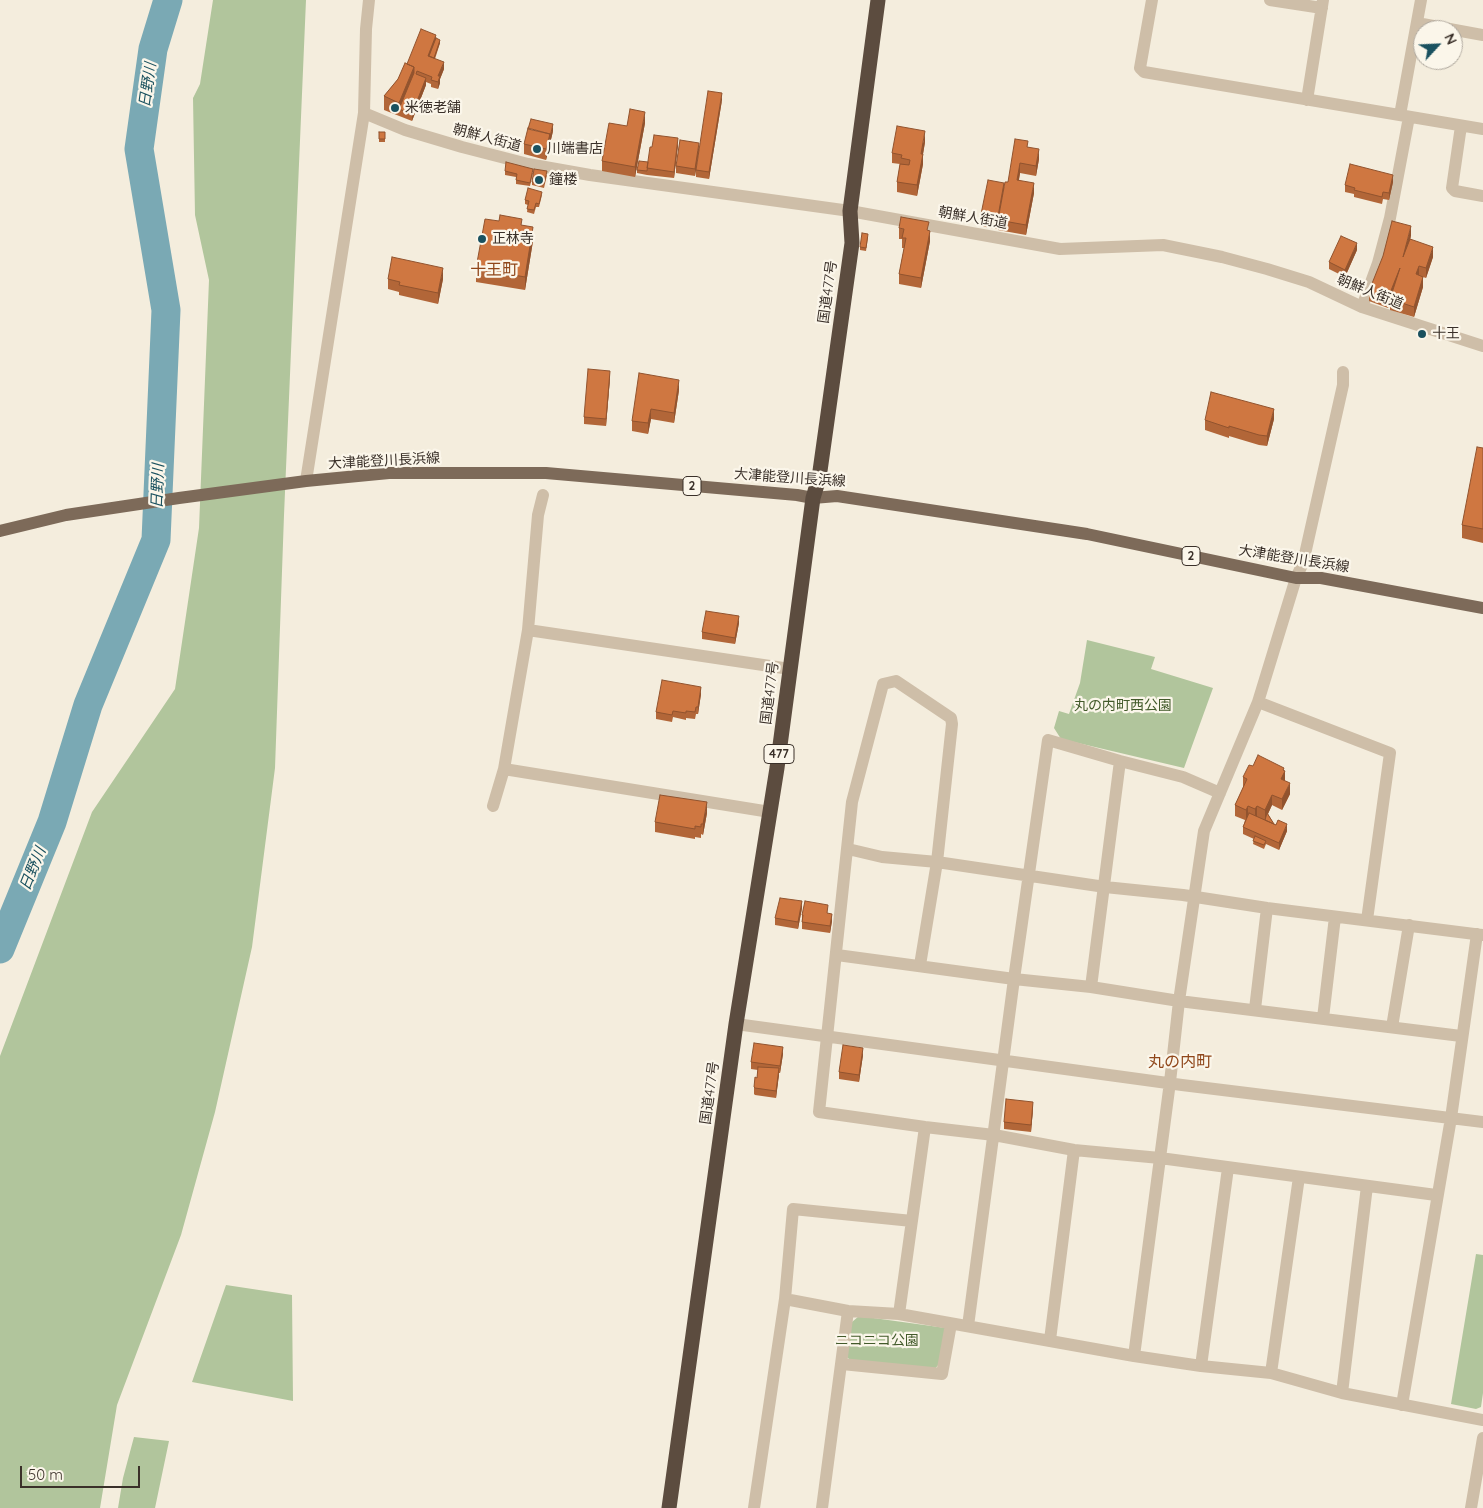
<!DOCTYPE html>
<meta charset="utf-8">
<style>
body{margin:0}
#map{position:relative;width:1483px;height:1508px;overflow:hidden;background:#f4eddd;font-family:Quicksand,sans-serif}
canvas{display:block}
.north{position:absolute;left:1413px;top:20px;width:50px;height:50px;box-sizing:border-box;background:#fbf6ea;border:1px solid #aea79d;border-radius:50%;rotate:65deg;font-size:14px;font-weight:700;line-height:20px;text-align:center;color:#3a3029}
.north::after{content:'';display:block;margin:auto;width:18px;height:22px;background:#1a515f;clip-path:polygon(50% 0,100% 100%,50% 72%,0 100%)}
.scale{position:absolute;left:20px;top:1466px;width:120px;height:22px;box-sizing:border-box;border:2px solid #3a3029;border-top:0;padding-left:6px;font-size:15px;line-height:18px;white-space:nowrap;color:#3a3029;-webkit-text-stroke:4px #fbf6ea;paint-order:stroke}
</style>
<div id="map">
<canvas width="1483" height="1508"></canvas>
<div class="north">N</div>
<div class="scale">50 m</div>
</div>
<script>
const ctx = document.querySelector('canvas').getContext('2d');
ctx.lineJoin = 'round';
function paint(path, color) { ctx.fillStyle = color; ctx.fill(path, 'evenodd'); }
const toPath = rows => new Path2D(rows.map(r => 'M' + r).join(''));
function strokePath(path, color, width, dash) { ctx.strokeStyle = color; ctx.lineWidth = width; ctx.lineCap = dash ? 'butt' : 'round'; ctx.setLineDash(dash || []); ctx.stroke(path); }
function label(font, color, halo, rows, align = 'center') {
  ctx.font = font + ' Quicksand,"Noto Sans JP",sans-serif'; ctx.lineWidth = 4.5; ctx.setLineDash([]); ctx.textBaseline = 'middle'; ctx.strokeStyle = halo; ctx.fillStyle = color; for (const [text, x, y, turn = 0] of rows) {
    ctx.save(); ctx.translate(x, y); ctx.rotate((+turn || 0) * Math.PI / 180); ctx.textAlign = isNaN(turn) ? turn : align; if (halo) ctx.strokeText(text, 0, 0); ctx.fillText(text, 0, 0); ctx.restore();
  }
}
const green = toPath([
 [213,0,306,0,284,515,275,768,252,947,215,1112,181,1235,117,1405,100,1508,0,1508,0,1056,92,812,175,689,199,528,209,280,195,215,193,98,200,84],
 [1087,640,1155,657,1151,669,1213,688,1184,768,1061,739,1054,728,1059,711,1069,714,1080,683],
 [1476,1254,1483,1255,1483,1393,1481,1407,1476,1409,1451,1404],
 [226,1285,292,1295,293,1401,192,1382],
 [859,1316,946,1328,940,1363,934,1370,850,1360,846,1356,852,1322],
 [134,1437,169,1441,155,1508,118,1508,123,1478]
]);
const river = toPath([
 [0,949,52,822,88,705,156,540,166,310,139,149,153,49,168,0]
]);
const minor = toPath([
 [1152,0,1140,68,1144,72,1483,129],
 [1270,0,1322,8],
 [1417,23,1483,35],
 [1307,100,1323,0],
 [364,113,405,130,462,147,528,164,590,175,850,211,1060,249,1163,245,1222,257,1267,269,1309,282,1362,307,1483,346],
 [1400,115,1421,0],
 [1461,126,1452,188,1455,191,1483,196],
 [1362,307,1378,263,1390,218,1409,117],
 [306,481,364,113,366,29,369,0],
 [528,630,790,669],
 [1258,702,1390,753,1367,920],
 [504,769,770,812],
 [493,806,504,769,528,630,538,515,543,495],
 [848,849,882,857,937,862,1105,887,1183,895,1267,908,1483,935],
 [837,955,1014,979,1091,987,1179,1001,1461,1036],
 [920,965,937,862,952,724,951,718,896,681,883,684,852,802,819,1112,925,1127,994,1135,1074,1150,1160,1158,1436,1195],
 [1091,987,1120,761],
 [1255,1009,1267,908],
 [1323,1018,1335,917],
 [736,1024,1182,1085,1483,1122],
 [1392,1027,1409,925],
 [785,1299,848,1311,899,1314,1134,1356,1201,1366,1271,1373,1342,1393,1483,1420],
 [899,1314,925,1127],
 [968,1326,1014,979,1048,740,1120,761,1183,777,1220,793],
 [1050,1340,1074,1150],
 [1134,1356,1170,1082,1179,1001,1204,831,1258,702,1296,578,1303,563,1343,385,1343,372],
 [842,1364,942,1374,951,1324],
 [1201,1366,1228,1168],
 [1271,1373,1299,1177],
 [1342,1393,1367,1186],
 [1402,1405,1451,1118,1477,934],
 [754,1508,785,1299,793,1209,912,1221],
 [822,1508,848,1311],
 [1471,1508,1483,1438]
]);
const major = toPath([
 [0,531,66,515,179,498,306,481,389,473,546,473,797,495,813,498,837,496,1087,534,1296,578,1321,578,1483,608]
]);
const highway = toPath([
 [669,1508,736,1024,777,768,813,498,819,478,852,243,850,211,878,0]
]);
const wall = toPath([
 [436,38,440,43,435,59,444,69,440,79,440,83,438,89,431,87,431,84,426,82,426,85,412,121,384,110,384,96,398,79,407,64],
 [722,100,709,179,696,177,696,170],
 [645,123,635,177,602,171,602,161,627,126],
 [553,131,546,160,524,154,524,144],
 [379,132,385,132,385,142,379,142],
 [925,142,923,154,923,164,917,196,897,192,897,182,900,164,892,163,892,153],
 [678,145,674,178,647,175,647,169,647,175,637,173,637,170],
 [1028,147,1039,159,1036,176,1020,173,1019,180,1034,193,1026,235,998,230,998,220,1008,182],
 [699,150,695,176,676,173,676,166],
 [505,171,533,173,530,186,516,184,516,177,505,175],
 [547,175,544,188,532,185,532,182],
 [1393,182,1389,200,1383,199,1382,204,1354,197,1354,194,1345,192,1345,185],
 [1004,183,997,229,980,226,980,219],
 [542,195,539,207,536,207,534,214,527,212,528,205,525,204,525,200],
 [522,225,533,241,525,290,476,282,476,268],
 [899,228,929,231,930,241,921,288,899,284,899,274,904,248,902,248,902,239,899,239],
 [1411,236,1410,239,1433,257,1426,278,1423,277,1423,287,1414,317,1390,310,1390,301,1388,308,1369,301,1369,291],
 [868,237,866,251,860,250,860,247],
 [1357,250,1345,277,1329,269,1329,262],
 [388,279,443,279,438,304,399,295,399,292,388,289],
 [610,378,606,426,584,424,584,417],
 [679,390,674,423,651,419,648,434,632,431,632,421],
 [1274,419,1267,446,1259,445,1229,436,1229,438,1205,430,1205,420],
 [1483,448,1483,543,1462,538,1462,525],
 [739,623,735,644,702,639,702,632],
 [701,694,698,714,696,714,695,719,686,718,686,720,673,717,672,722,656,719,656,712],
 [1253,766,1284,771,1285,781,1290,794,1282,810,1272,805,1268,814,1274,824,1287,831,1279,850,1266,844,1264,849,1253,844,1254,839,1243,834,1243,827,1245,820,1235,816,1235,805,1243,788,1243,777],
 [707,813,703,835,701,834,701,838,695,837,695,839,655,832,655,822],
 [802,908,798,929,775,925,775,918],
 [828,913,832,921,830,933,802,929,802,915],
 [783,1054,780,1073,779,1073,776,1098,755,1095,754,1094,754,1087,757,1078,758,1070,751,1069,751,1062],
 [863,1055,859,1082,839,1079,839,1072],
 [1033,1109,1031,1132,1004,1129,1004,1122]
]);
const shadedWall = toPath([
 [436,35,436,42,429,60,428,56],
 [440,40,440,43,432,65,432,61],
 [444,62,444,69,440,79,440,83,438,89,438,76],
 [414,67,414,80,399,109,399,103],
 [426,78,426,85,412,121,412,114],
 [722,93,722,100,709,179,709,172],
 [645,112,645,123,635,177,635,167],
 [553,124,553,131,550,144,550,137],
 [925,131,925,142,923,154,923,164,917,196,917,185],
 [550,134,550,144,546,160,546,149],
 [678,138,678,145,674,178,674,172],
 [699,143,699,150,695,176,695,169],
 [1039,149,1039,159,1036,176,1036,166],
 [1020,163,1020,173,1017,190,1017,180],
 [1393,175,1393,182,1389,200,1389,193],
 [1004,183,1004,190,997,229,997,222],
 [1034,183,1034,193,1026,235,1026,225],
 [1411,226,1411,236,1403,267,1403,257],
 [533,227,533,241,525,290,525,277],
 [930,231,930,241,921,288,921,278],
 [1357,243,1357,250,1345,277,1345,270],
 [1433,247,1433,257,1426,278,1426,268],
 [1419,266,1419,276,1416,274],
 [443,268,443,279,438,304,438,293],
 [1400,268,1390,301,1388,308,1388,298],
 [1423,277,1423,287,1414,317,1414,307],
 [610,371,610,378,606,426,606,419],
 [679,380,679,390,674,423,674,413],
 [651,409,651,419,648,434,648,423],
 [1274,409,1274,419,1267,446,1267,436],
 [739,616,739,623,735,644,735,638],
 [701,687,701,694,698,714,698,707],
 [1284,768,1284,772,1285,771,1285,781,1281,779],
 [1290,783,1290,794,1282,810,1282,799],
 [1272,795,1272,805,1265,820,1265,810],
 [707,802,707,813,703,835,703,824],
 [1248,806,1248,816,1246,821,1246,810],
 [1257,806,1257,817,1255,819,1255,809],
 [1287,824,1287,831,1279,850,1279,843],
 [802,901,802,908,798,929,798,922],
 [832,914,832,921,830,933,830,926],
 [783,1047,783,1054,780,1073,780,1066],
 [863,1048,863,1055,859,1082,859,1075],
 [779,1068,779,1075,776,1098,776,1091],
 [1033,1102,1033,1109,1031,1132,1031,1125]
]);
const building = toPath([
 [421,29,436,35,428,56,444,62,438,76,440,76,438,82,431,80,432,77,417,71,416,74,426,78,412,114,399,109,414,73,414,67,407,64,421,29],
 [436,38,440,40,434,58,429,56,436,38],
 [405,63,414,67,399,103,384,96,398,79,405,63],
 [708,91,722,93,709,172,696,170,708,91],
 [630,109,645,112,635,167,602,161,609,123,627,126,630,109],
 [531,119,553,124,550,137,550,134,528,129,531,119],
 [897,126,925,131,921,154,923,154,917,185,897,182,900,164,909,165,910,160,901,158,902,155,892,153,897,126],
 [528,128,550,134,546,149,524,144,528,128],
 [379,132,385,132,385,139,379,139,379,132],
 [654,135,678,138,674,172,647,168,650,147,652,147,654,135],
 [1015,139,1028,141,1027,147,1039,149,1036,166,1020,163,1017,180,1034,183,1026,225,998,220,1005,182,1008,182,1015,139],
 [680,140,699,143,695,169,676,166,680,140],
 [639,161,648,162,647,171,637,170,639,161],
 [506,162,533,169,530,183,516,180,517,174,505,171,506,162],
 [1350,164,1393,175,1389,193,1383,192,1382,197,1354,190,1355,188,1345,185,1350,164],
 [534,169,547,171,544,184,532,182,534,169],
 [988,180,1004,183,997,222,980,219,988,180],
 [528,188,542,192,539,204,536,203,534,210,527,209,529,201,525,200,528,188],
 [500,215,522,219,521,225,533,227,525,277,476,268,485,219,499,221,500,215],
 [901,217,929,222,927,230,930,231,921,278,899,274,906,238,902,238,904,229,899,228,901,217],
 [1392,221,1411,226,1403,257,1410,239,1433,247,1426,268,1419,266,1416,274,1423,277,1414,307,1390,299,1400,268,1388,298,1369,291,1383,256,1392,221],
 [862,233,868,234,866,248,860,247,862,233],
 [1341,236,1357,243,1345,270,1329,262,1341,236],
 [392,257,443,268,438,293,399,285,400,282,388,279,392,257],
 [588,369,610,371,606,419,584,417,588,369],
 [639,373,679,380,674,413,651,409,648,423,632,421,639,373],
 [1211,392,1274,409,1267,436,1259,435,1229,426,1229,428,1205,420,1211,392],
 [1477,447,1483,448,1483,529,1462,525,1477,447],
 [706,611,739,616,735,638,702,632,706,611],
 [662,680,701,687,698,707,696,707,695,712,686,711,686,713,673,711,672,715,656,712,662,680],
 [1258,755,1284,768,1283,770,1285,771,1281,779,1290,783,1282,799,1272,795,1265,810,1257,806,1255,809,1248,806,1246,810,1235,805,1247,779,1243,777,1249,765,1253,766,1258,755],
 [660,795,707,802,703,824,701,824,701,827,695,826,695,829,655,822,660,795],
 [1249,813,1276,825,1278,820,1287,824,1279,843,1243,827,1249,813],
 [1267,813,1274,824,1265,820,1267,813],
 [1255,836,1266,841,1264,845,1253,841,1255,836],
 [780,898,802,901,798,922,775,918,780,898],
 [805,901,828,905,827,913,832,914,830,926,802,922,803,915,802,915,805,901],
 [754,1043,783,1047,780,1066,751,1062,754,1043],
 [843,1045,863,1048,859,1075,839,1072,843,1045],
 [758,1067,779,1068,776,1091,755,1088,754,1087,755,1077,757,1078,758,1067],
 [1006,1099,1033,1102,1031,1125,1004,1122,1006,1099]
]);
const markers = [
 [395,108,5,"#1a515f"],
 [537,149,5,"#1a515f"],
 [539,180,5,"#1a515f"],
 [482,239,5,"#1a515f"],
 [1422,334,5,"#1a515f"]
];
const shields = [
 [692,486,18],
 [1191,556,18],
 [779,754,30]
];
const shieldNames = [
 ["2",692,486],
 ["2",1191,556],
 ["477",779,754]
];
const poiNames = [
 ["米徳老舗",405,108],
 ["川端書店",547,149],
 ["鐘楼",549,180],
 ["正林寺",492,239],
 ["十王",1432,334]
];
const streetNames = [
 ["朝鮮人街道",487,138,15],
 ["朝鮮人街道",973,218,10],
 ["国道477号",828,292,-82],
 ["朝鮮人街道",1370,292,22],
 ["大津能登川長浜線",384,461,-3],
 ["大津能登川長浜線",790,478,4],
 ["大津能登川長浜線",1294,559,9],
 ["国道477号",770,693,-83],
 ["国道477号",710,1093,-82]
];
const parkNames = [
 ["丸の内町西公園",1123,706],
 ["ニコニコ公園",877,1341]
];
const waterNames = [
 ["日野川",148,85,-82],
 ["日野川",158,486,-88],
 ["日野川",33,869,-68]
];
const quarterNames = [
 ["十王町",494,270],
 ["丸の内町",1180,1062]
];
paint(green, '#b1c59c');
strokePath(river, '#7aa9b4', 29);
strokePath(minor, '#cebea8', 12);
strokePath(major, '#7d6a59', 12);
strokePath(highway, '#5c4c3f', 15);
paint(wall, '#b26638');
paint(shadedWall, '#91532e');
paint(building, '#cf7741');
strokePath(building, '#91532e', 1);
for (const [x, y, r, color] of markers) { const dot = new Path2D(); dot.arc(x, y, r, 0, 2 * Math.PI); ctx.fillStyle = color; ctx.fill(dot); strokePath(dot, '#fbf6ea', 2); }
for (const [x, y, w] of shields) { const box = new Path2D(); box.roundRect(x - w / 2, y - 9.5, w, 19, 4); ctx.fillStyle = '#fbf6ea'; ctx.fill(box); strokePath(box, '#3a3029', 1); }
label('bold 12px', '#3a3029', null, shieldNames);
label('14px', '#3a3029', '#fbf6ea', poiNames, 'left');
label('14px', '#3a3029', '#fbf6ea', streetNames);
label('14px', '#425a2a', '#fbf6ea', parkNames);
label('italic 15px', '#1a515f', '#fbf6ea', waterNames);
label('16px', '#90471b', '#fbf6ea', quarterNames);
</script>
